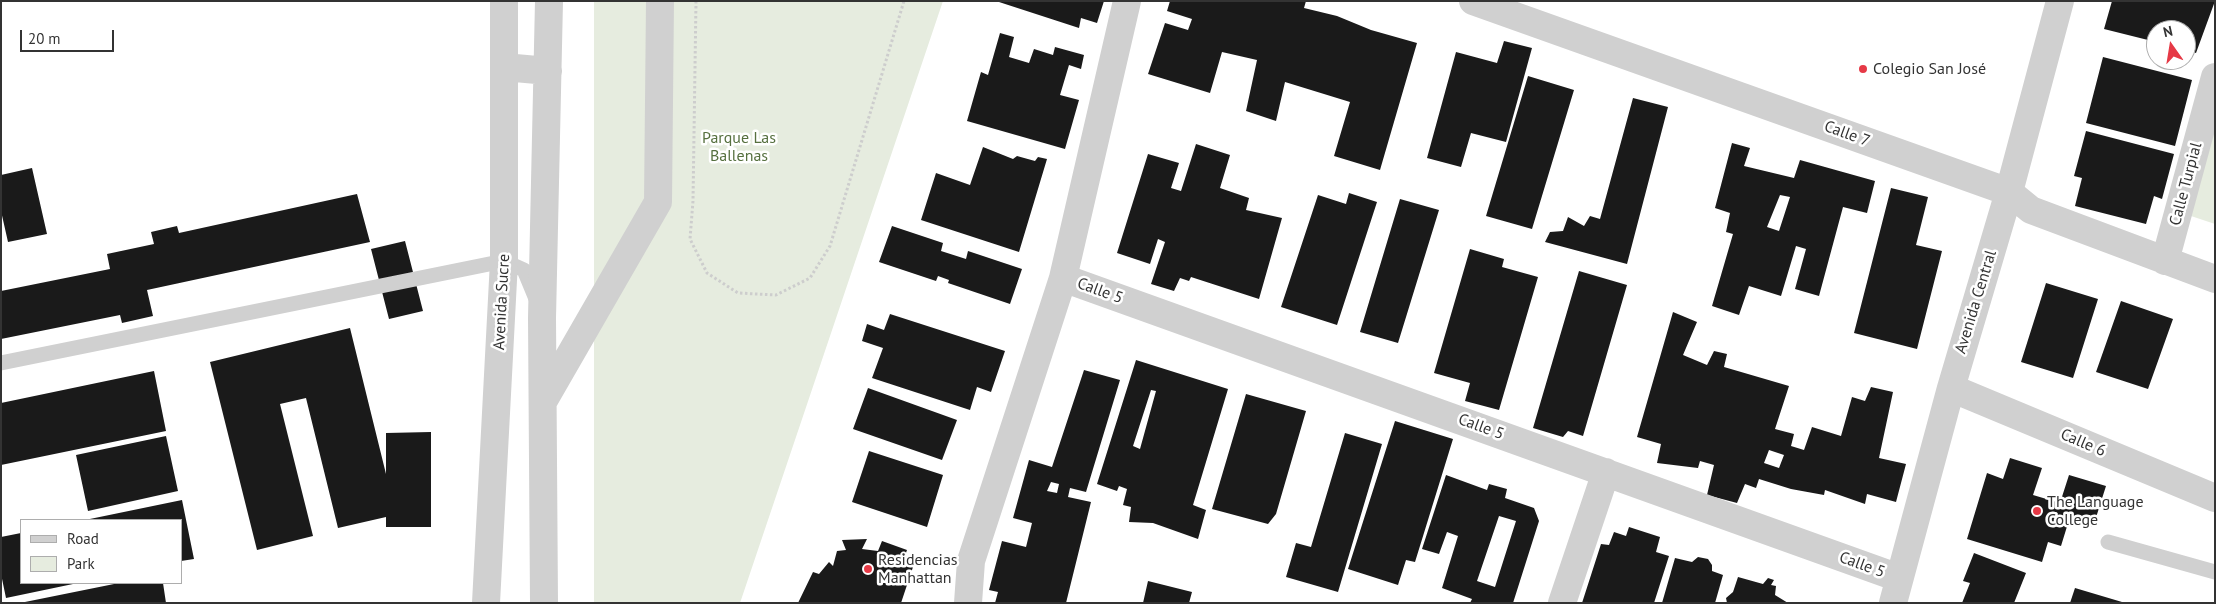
<!DOCTYPE html>
<meta charset="utf-8">
<style>
body{margin:0}
#map{position:relative;width:2216px;height:604px;overflow:hidden;background:#fff;font-family:"PT Sans",sans-serif}
canvas{display:block}
.frame{position:absolute;inset:0;border:2px solid #333;pointer-events:none}
.legend{position:absolute;left:20px;top:519px;width:162px;height:65px;box-sizing:border-box;background:#fff;border:1px solid #adadad;margin:0;padding:6px 9px;list-style:none;font-size:15px;color:#333}
.legend li{display:flex;align-items:center;gap:10px;height:25px}
.legend b{width:25px;border:1px solid #adadad}
.north{position:absolute;left:2146px;top:20px;width:50px;height:50px;box-sizing:border-box;background:#fff;border:1px solid #adadad;border-radius:50%;rotate:347deg;font-size:14px;font-weight:700;line-height:20px;text-align:center;color:#333}
.north::after{content:'';display:block;margin:auto;width:18px;height:22px;background:#e63946;clip-path:polygon(50% 0,100% 100%,50% 72%,0 100%)}
.scale{position:absolute;left:20px;top:30px;width:94px;height:22px;box-sizing:border-box;border:2px solid #333;border-top:0;padding-left:6px;font-size:15px;line-height:18px;white-space:nowrap;color:#333;-webkit-text-stroke:4px #fff;paint-order:stroke}
</style>
<div id="map">
<canvas width="2216" height="604"></canvas>
<div class="frame"></div>
<ul class="legend">
<li><b style="height:6px;background:#d0d0d0"></b>Road</li>
<li><b style="height:14px;background:#e6ecdf"></b>Park</li>
</ul>
<div class="north">N</div>
<div class="scale">20 m</div>
</div>
<script>
const ctx = document.querySelector('canvas').getContext('2d');
ctx.lineJoin = 'round';
function paint(path, color) { ctx.fillStyle = color; ctx.fill(path, 'evenodd'); }
const toPath = rows => new Path2D(rows.map(r => 'M' + r).join(''));
function strokePath(path, color, width, dash) { ctx.strokeStyle = color; ctx.lineWidth = width; ctx.lineCap = dash ? 'butt' : 'round'; ctx.setLineDash(dash || []); ctx.stroke(path); }
function label(font, color, halo, rows, align = 'center') {
  ctx.font = font + ' "PT Sans",sans-serif'; ctx.lineWidth = 5; ctx.setLineDash([]); ctx.textBaseline = 'middle'; ctx.strokeStyle = halo; ctx.fillStyle = color; for (const [text, x, y, turn = 0] of rows) {
    ctx.save(); ctx.translate(x, y); ctx.rotate((+turn || 0) * Math.PI / 180); ctx.textAlign = isNaN(turn) ? turn : align; if (halo) ctx.strokeText(text, 0, 0); ctx.fillText(text, 0, 0); ctx.restore();
  }
}
const green = toPath([
 [594,1,943,1,740,603,594,603],
 [2215,99,2215,224,2182,213]
]);
const building = toPath([
 [1104,1,1097,23,1081,18,1079,28,999,2],
 [1170,1,1306,1,1304,8,1337,16,1371,30,1417,43,1380,170,1334,156,1350,102,1285,82,1276,121,1246,111,1257,60,1222,52,1210,93,1148,74,1165,23,1188,30,1192,19,1167,11],
 [2112,1,2215,1,2196,53,2186,50,2186,30,2156,30,2156,42,2104,29],
 [1000,33,1014,37,1009,57,1029,63,1034,49,1053,55,1055,47,1084,55,1081,69,1069,65,1060,95,1079,100,1065,149,967,121,981,72,988,75],
 [1504,41,1532,48,1506,142,1471,133,1461,167,1427,158,1456,52,1497,63],
 [2103,57,2192,80,2175,146,2086,123],
 [1528,76,1574,90,1532,229,1486,216],
 [1633,98,1668,107,1627,264,1545,242,1550,232,1563,231,1568,217,1584,226,1590,216,1600,219],
 [2086,131,2174,154,2162,199,2154,196,2146,224,2075,206,2082,178,2074,176],
 [1732,143,1750,148,1744,166,1794,178,1800,160,1875,181,1867,213,1843,207,1819,296,1795,289,1806,249,1796,246,1781,296,1749,286,1739,315,1712,306,1733,234,1726,232,1730,213,1715,208],
 [1780,195,1790,197,1779,231,1767,227],
 [1196,144,1230,155,1220,188,1249,198,1246,210,1282,218,1259,299,1191,277,1189,281,1180,278,1174,291,1151,284,1165,242,1158,239,1150,264,1117,253,1148,154,1179,163,1171,188,1181,191],
 [983,147,1013,159,1017,156,1035,161,1038,157,1047,159,1019,252,921,220,936,173,970,185],
 [32,168,47,234,8,242,1,211,1,175],
 [1891,188,1928,197,1916,245,1942,251,1917,349,1854,333],
 [1349,193,1377,202,1337,325,1281,307,1318,195,1346,204],
 [357,194,370,242,147,290,153,316,122,323,120,315,1,339,1,291,110,269,107,254,154,244,151,232,177,226,179,233],
 [1400,199,1439,210,1398,343,1360,332],
 [892,226,943,243,941,251,966,259,968,251,1022,269,1010,304,948,283,949,280,938,276,936,281,879,262],
 [405,241,423,311,389,319,371,249],
 [1470,249,1504,259,1502,267,1538,277,1499,410,1465,401,1470,383,1434,373],
 [1579,271,1627,285,1583,436,1568,431,1563,437,1533,428],
 [2046,283,2098,299,2073,378,2021,362],
 [2121,301,2173,319,2148,389,2096,372],
 [1673,312,1697,322,1683,355,1707,365,1714,351,1727,354,1724,367,1789,386,1775,429,1794,434,1791,446,1804,450,1812,427,1841,436,1852,397,1865,401,1871,387,1893,392,1879,458,1906,464,1896,502,1867,494,1865,504,1825,490,1824,495,1791,489,1759,479,1756,488,1745,484,1737,503,1707,495,1714,465,1700,461,1698,468,1657,463,1661,444,1637,437],
 [1769,450,1784,455,1779,468,1764,463],
 [890,314,1005,351,991,392,977,387,970,410,872,378,883,348,862,341,867,324,884,330],
 [350,328,386,474,386,433,431,432,431,527,386,527,386,517,338,528,306,398,280,404,313,536,257,550,210,362],
 [1136,360,1228,389,1193,505,1206,510,1198,539,1153,523,1129,522,1131,507,1123,505,1127,489,1119,486,1117,491,1097,484],
 [1151,390,1156,391,1140,449,1133,446],
 [1084,370,1120,380,1086,492,1070,488,1068,497,1091,502,1066,603,995,603,998,592,989,590,1002,541,1026,547,1032,523,1013,518,1029,460,1052,467],
 [1051,482,1059,484,1057,493,1047,491],
 [154,371,166,431,1,465,1,403],
 [868,388,957,420,942,460,853,429],
 [1246,394,1306,411,1276,514,1268,524,1212,509],
 [1395,421,1453,439,1415,562,1406,560,1398,585,1348,569],
 [1345,433,1382,444,1338,592,1286,577,1296,543,1311,547],
 [166,436,178,491,88,511,76,455],
 [869,451,943,475,927,527,852,502],
 [2010,458,2042,468,2033,495,2060,503,2069,475,2106,486,2093,527,2069,520,2061,546,2048,542,2042,562,1967,539,1987,473,2003,479],
 [1446,475,1487,490,1489,484,1507,489,1505,498,1534,508,1539,521,1513,603,1470,603,1472,599,1442,588,1458,536,1447,532,1439,554,1422,549],
 [1499,516,1516,521,1495,587,1477,581],
 [182,500,194,559,181,561,181,520,85,520],
 [1629,527,1660,537,1656,552,1669,556,1654,603,1582,603,1601,544,1609,545,1614,532,1626,536],
 [21,533,21,583,73,584,6,598,1,574,1,537],
 [867,539,862,549,878,551,882,541,907,550,902,564,913,567,901,603,798,603,813,572,819,574,829,562,833,566,837,551,846,550,842,540],
 [1974,553,2026,573,2014,603,1962,603,1970,583,1963,581],
 [1698,557,1708,559,1712,565,1712,571,1723,575,1715,603,1662,603,1675,558,1692,562],
 [1738,577,1763,584,1768,578,1774,580,1771,585,1776,586,1775,595,1788,603,1727,603,1726,598,1733,592],
 [1148,581,1192,592,1189,603,1143,603],
 [119,583,163,583,166,603,20,603],
 [2075,588,2122,602,2122,603,2070,603]
]);
const path = toPath([
 [696,1,693,201,690,239,707,273,738,293,776,295,810,278,830,246,904,1]
]);
const lane = toPath([
 [1,363,504,261,524,270,536,299],
 [2108,542,2215,572]
]);
const street = toPath([
 [1473,1,2009,192,2031,210,2215,279],
 [504,67,548,71],
 [2165,261,2215,77],
 [1063,278,1899,578],
 [1951,388,2215,498],
 [544,400,658,202,660,1],
 [486,603,504,261,504,1],
 [544,603,542,318,549,1],
 [968,603,971,561,1063,278,1127,1],
 [1562,603,1606,472],
 [1893,603,1951,388,2009,192,2060,1]
]);
const markers = [
 [1863,69,5,"#e63946"],
 [2037,511,5,"#e63946"],
 [868,569,5,"#e63946"]
];
const poiNames = [
 ["Colegio San José",1873,69],
 ["The Language",2047,502],
 ["College",2047,520],
 ["Residencias",878,560],
 ["Manhattan",878,578]
];
const streetNames = [
 ["Calle 7",1847,134,20],
 ["Calle Turpial",2186,184,-75],
 ["Calle 5",1100,291,20],
 ["Avenida Sucre",502,302,-87],
 ["Avenida Central",1976,302,-73],
 ["Calle 5",1481,427,20],
 ["Calle 6",2083,443,23],
 ["Calle 5",1862,565,20]
];
const parkNames = [
 ["Parque Las",739,138],
 ["Ballenas",739,156]
];
paint(green, '#e6ecdf');
paint(building, '#1a1a1a');
strokePath(path, '#cdcdcd', 3, [2.5, 2.5]);
strokePath(lane, '#d0d0d0', 15);
strokePath(street, '#d0d0d0', 28);
for (const [x, y, r, color] of markers) { const dot = new Path2D(); dot.arc(x, y, r, 0, 2 * Math.PI); ctx.fillStyle = color; ctx.fill(dot); strokePath(dot, '#fff', 2); }
label('16px', '#333', '#fff', poiNames, 'left');
label('16px', '#333', '#fff', streetNames);
label('16px', '#56703f', '#fff', parkNames);
</script>
